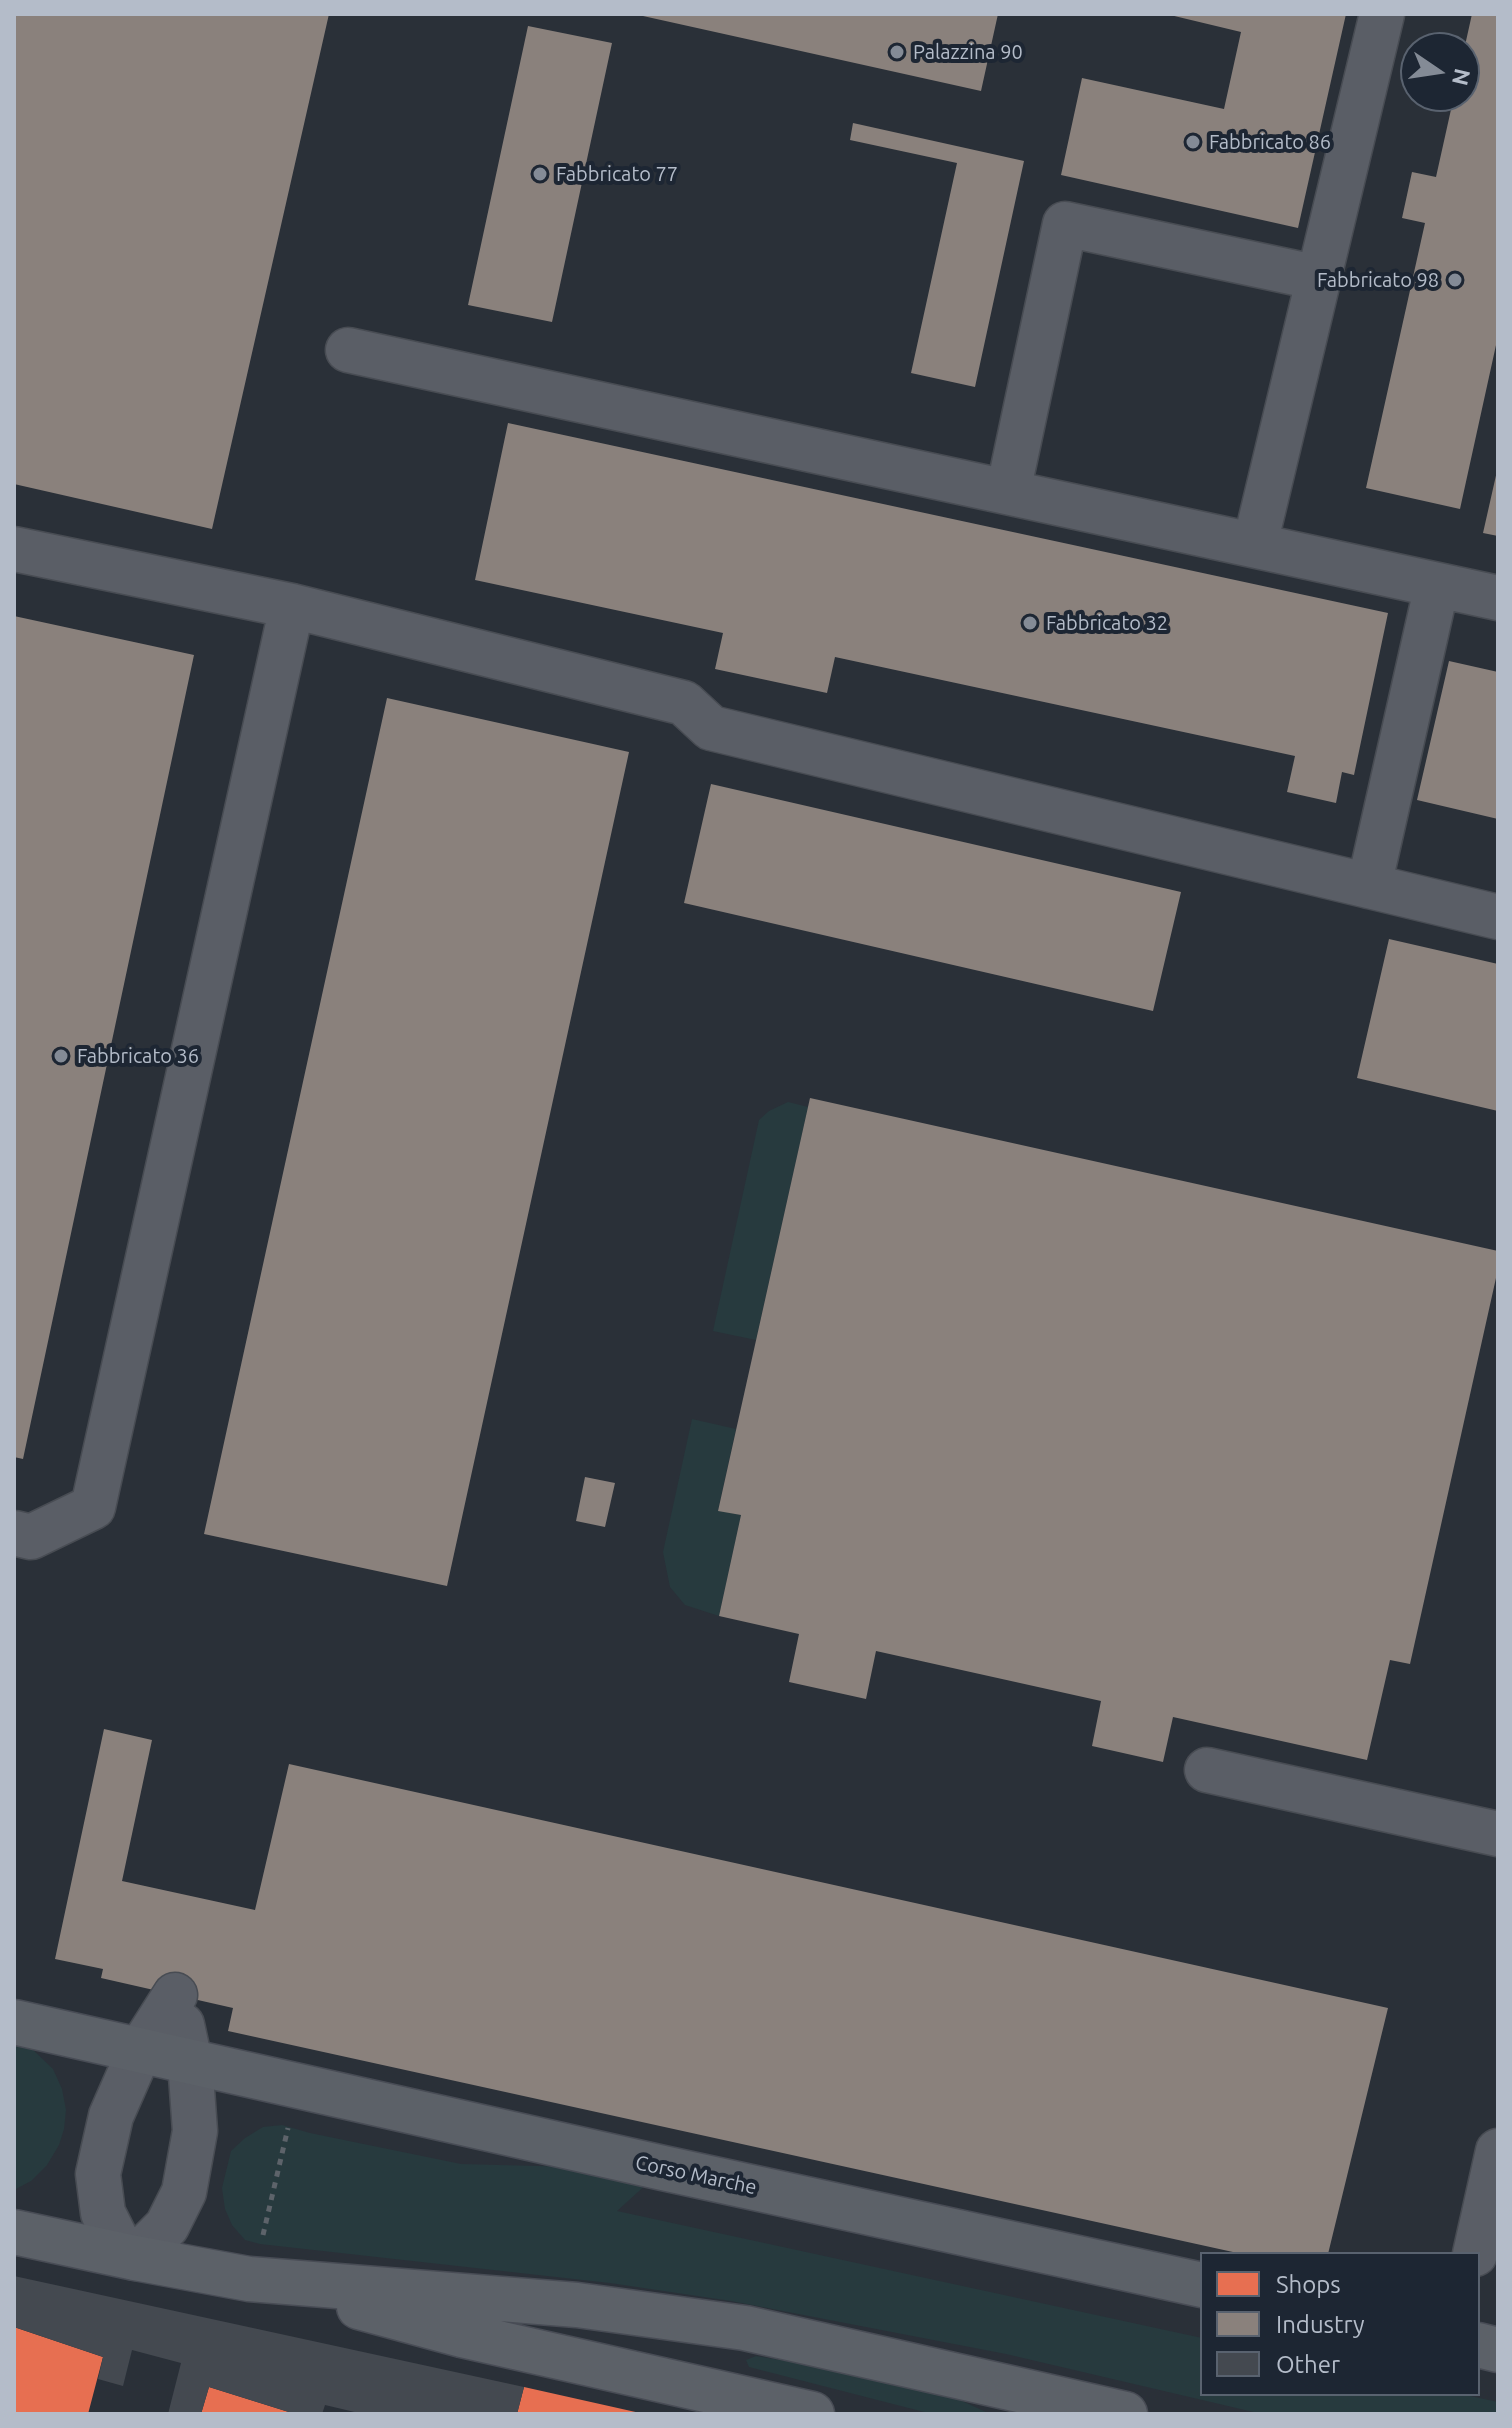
<!DOCTYPE html>
<style>
body{margin:0}
#map{position:relative;width:1512px;height:2428px;overflow:hidden;background:#2a3038;font-family:Ubuntu,sans-serif}
canvas{display:block}
.frame{position:absolute;inset:0;border:16px solid #b4bcc9;pointer-events:none}
.legend{position:absolute;left:1200px;top:2252px;width:280px;height:144px;box-sizing:border-box;background:#1d2633;border:2px solid #59626f;margin:0;padding:10px 14px;list-style:none;font-size:24px;color:#b4bcc9}
.legend li{display:flex;align-items:center;gap:16px;height:40px}
.legend b{width:40px;border:2px solid #59626f}
.north{position:absolute;left:1400px;top:32px;width:80px;height:80px;box-sizing:border-box;background:#1d2633;border:2px solid #59626f;border-radius:50%;rotate:103deg;font-size:22px;font-weight:700;line-height:32px;text-align:center;color:#b4bcc9}
.north::after{content:'';display:block;margin:auto;width:28px;height:36px;background:#848b96;clip-path:polygon(50% 0,100% 100%,50% 72%,0 100%)}
</style>
<div id="map">
<canvas width="1512" height="2428"></canvas>
<div class="frame"></div>
<ul class="legend">
<li><b style="height:22px;background:#e76f51"></b>Shops</li>
<li><b style="height:22px;background:#8a817c"></b>Industry</li>
<li><b style="height:22px;background:#444950"></b>Other</li>
</ul>
<div class="north">N</div>
</div>
<script>
const ctx = document.querySelector('canvas').getContext('2d');
ctx.lineJoin = 'round';
function paint(path, color) { ctx.fillStyle = color; ctx.fill(path, 'evenodd'); }
const toPath = rows => new Path2D(rows.map(r => 'M' + r).join(''));
function strokePath(path, color, width, dash) { ctx.strokeStyle = color; ctx.lineWidth = width; ctx.lineCap = dash ? 'butt' : 'round'; ctx.setLineDash(dash || []); ctx.stroke(path); }
function label(font, color, halo, rows, align = 'center') {
  ctx.font = font + ' Ubuntu,sans-serif'; ctx.lineWidth = 8; ctx.setLineDash([]); ctx.textBaseline = 'middle'; ctx.strokeStyle = halo; ctx.fillStyle = color; for (const [text, x, y, turn = 0] of rows) {
    ctx.save(); ctx.translate(x, y); ctx.rotate((+turn || 0) * Math.PI / 180); ctx.textAlign = isNaN(turn) ? turn : align; if (halo) ctx.strokeText(text, 0, 0); ctx.fillText(text, 0, 0); ctx.restore();
  }
}
const green = toPath([
 [788,1102,808,1107,756,1340,713,1331,759,1120,769,1111],
 [692,1419,736,1429,718,1510,741,1515,719,1616,685,1605,670,1587,663,1552],
 [14,2043,30,2047,53,2069,62,2089,66,2110,64,2129,59,2145,47,2165,31,2181,14,2190],
 [282,2125,310,2133,461,2164,576,2167,649,2182,617,2211,1202,2338,1202,2394,1461,2394,1498,2402,1498,2414,1262,2414,1006,2354,731,2301,610,2283,260,2244,245,2240,232,2225,225,2209,222,2188,231,2151,245,2138,263,2127],
 [756,2356,805,2364,960,2400,990,2414,932,2414,749,2367,746,2360]
]);
const shops = toPath([
 [14,2327,103,2357,88,2414,14,2414],
 [209,2387,292,2413,292,2414,201,2414],
 [524,2387,640,2413,640,2414,517,2414]
]);
const industry = toPath([
 [14,14,329,14,212,529,14,484],
 [634,14,998,14,981,91],
 [1166,14,1346,14,1298,228,1061,175,1082,78,1224,109,1241,32],
 [1472,14,1498,14,1498,336,1460,509,1366,488,1425,223,1402,218,1412,172,1436,177,1454,96,1464,96,1464,50],
 [528,26,612,43,552,322,468,305],
 [853,123,1024,161,975,387,911,373,957,163,850,140],
 [508,423,1388,613,1354,775,1342,772,1336,803,1287,792,1295,756,835,657,827,693,715,669,723,633,475,580],
 [1497,471,1498,471,1498,536,1483,533],
 [14,616,194,655,23,1459,14,1457],
 [1449,661,1498,672,1498,819,1417,800],
 [387,698,629,752,447,1586,204,1534],
 [711,784,1181,892,1153,1011,684,903],
 [1389,939,1498,964,1498,1111,1357,1078],
 [810,1098,1498,1251,1498,1269,1410,1664,1390,1660,1367,1760,1173,1717,1163,1762,1092,1746,1101,1701,876,1651,866,1699,789,1682,799,1634,719,1616,741,1515,718,1511],
 [585,1477,615,1483,605,1527,576,1521],
 [104,1729,152,1740,122,1881,255,1910,289,1764,1388,2008,1328,2254,1242,2254,228,2031,233,2008,101,1978,103,1969,55,1959]
]);
const building = toPath([
 [14,2276,524,2387,517,2414,363,2414,325,2405,322,2414,295,2414,209,2387,201,2414,168,2414,181,2363,132,2350,123,2386,98,2379,103,2357,14,2327]
]);
const path = toPath([
 [263,2235,288,2128]
]);
const minor = toPath([
 [348,350,1498,598],
 [1008,492,1065,224,1319,278],
 [1255,544,1382,14],
 [14,549,292,606,684,703,711,728,1498,917],
 [1369,886,1437,585],
 [14,1533,31,1537,93,1507,292,606],
 [1207,1770,1498,1834],
 [1475,2254,1498,2151],
 [124,2255,103,2213,98,2174,111,2116,140,2050,175,1995],
 [135,2258,167,2226,184,2192,195,2131,190,2062,182,2025]
]);
const major = toPath([
 [14,2022,663,2168,1202,2285],
 [14,2232,135,2258,249,2279,577,2305,745,2328,1125,2414],
 [359,2307,462,2335,812,2414],
 [1478,2345,1498,2350]
]);
const markers = [
 [897,52,8,"#848b96"],
 [1193,142,8,"#848b96"],
 [540,174,8,"#848b96"],
 [1455,280,8,"#848b96"],
 [1030,623,8,"#848b96"],
 [61,1056,8,"#848b96"]
];
const poiNames = [
 ["Palazzina 90",913,52],
 ["Fabbricato 86",1209,142],
 ["Fabbricato 77",556,174],
 ["Fabbricato 98",1439,280,"right"],
 ["Fabbricato 32",1046,623],
 ["Fabbricato 36",77,1056]
];
const streetNames = [
 ["Corso Marche",696,2175,12]
];
paint(green, '#273a3e');
paint(shops, '#e76f51');
paint(industry, '#8a817c');
paint(building, '#444950');
strokePath(minor, '#484c53', 47);
strokePath(major, '#484c55', 47);
strokePath(path, '#5d636a', 5, [6, 6]);
strokePath(minor, '#5a5e66', 44);
strokePath(major, '#5c6168', 44);
for (const [x, y, r, color] of markers) { const dot = new Path2D(); dot.arc(x, y, r, 0, 2 * Math.PI); ctx.fillStyle = color; ctx.fill(dot); strokePath(dot, '#1d2633', 3); }
label('20px', '#b4bcc9', '#1d2633', poiNames, 'left');
label('20px', '#b4bcc9', '#1d2633', streetNames);
</script>
